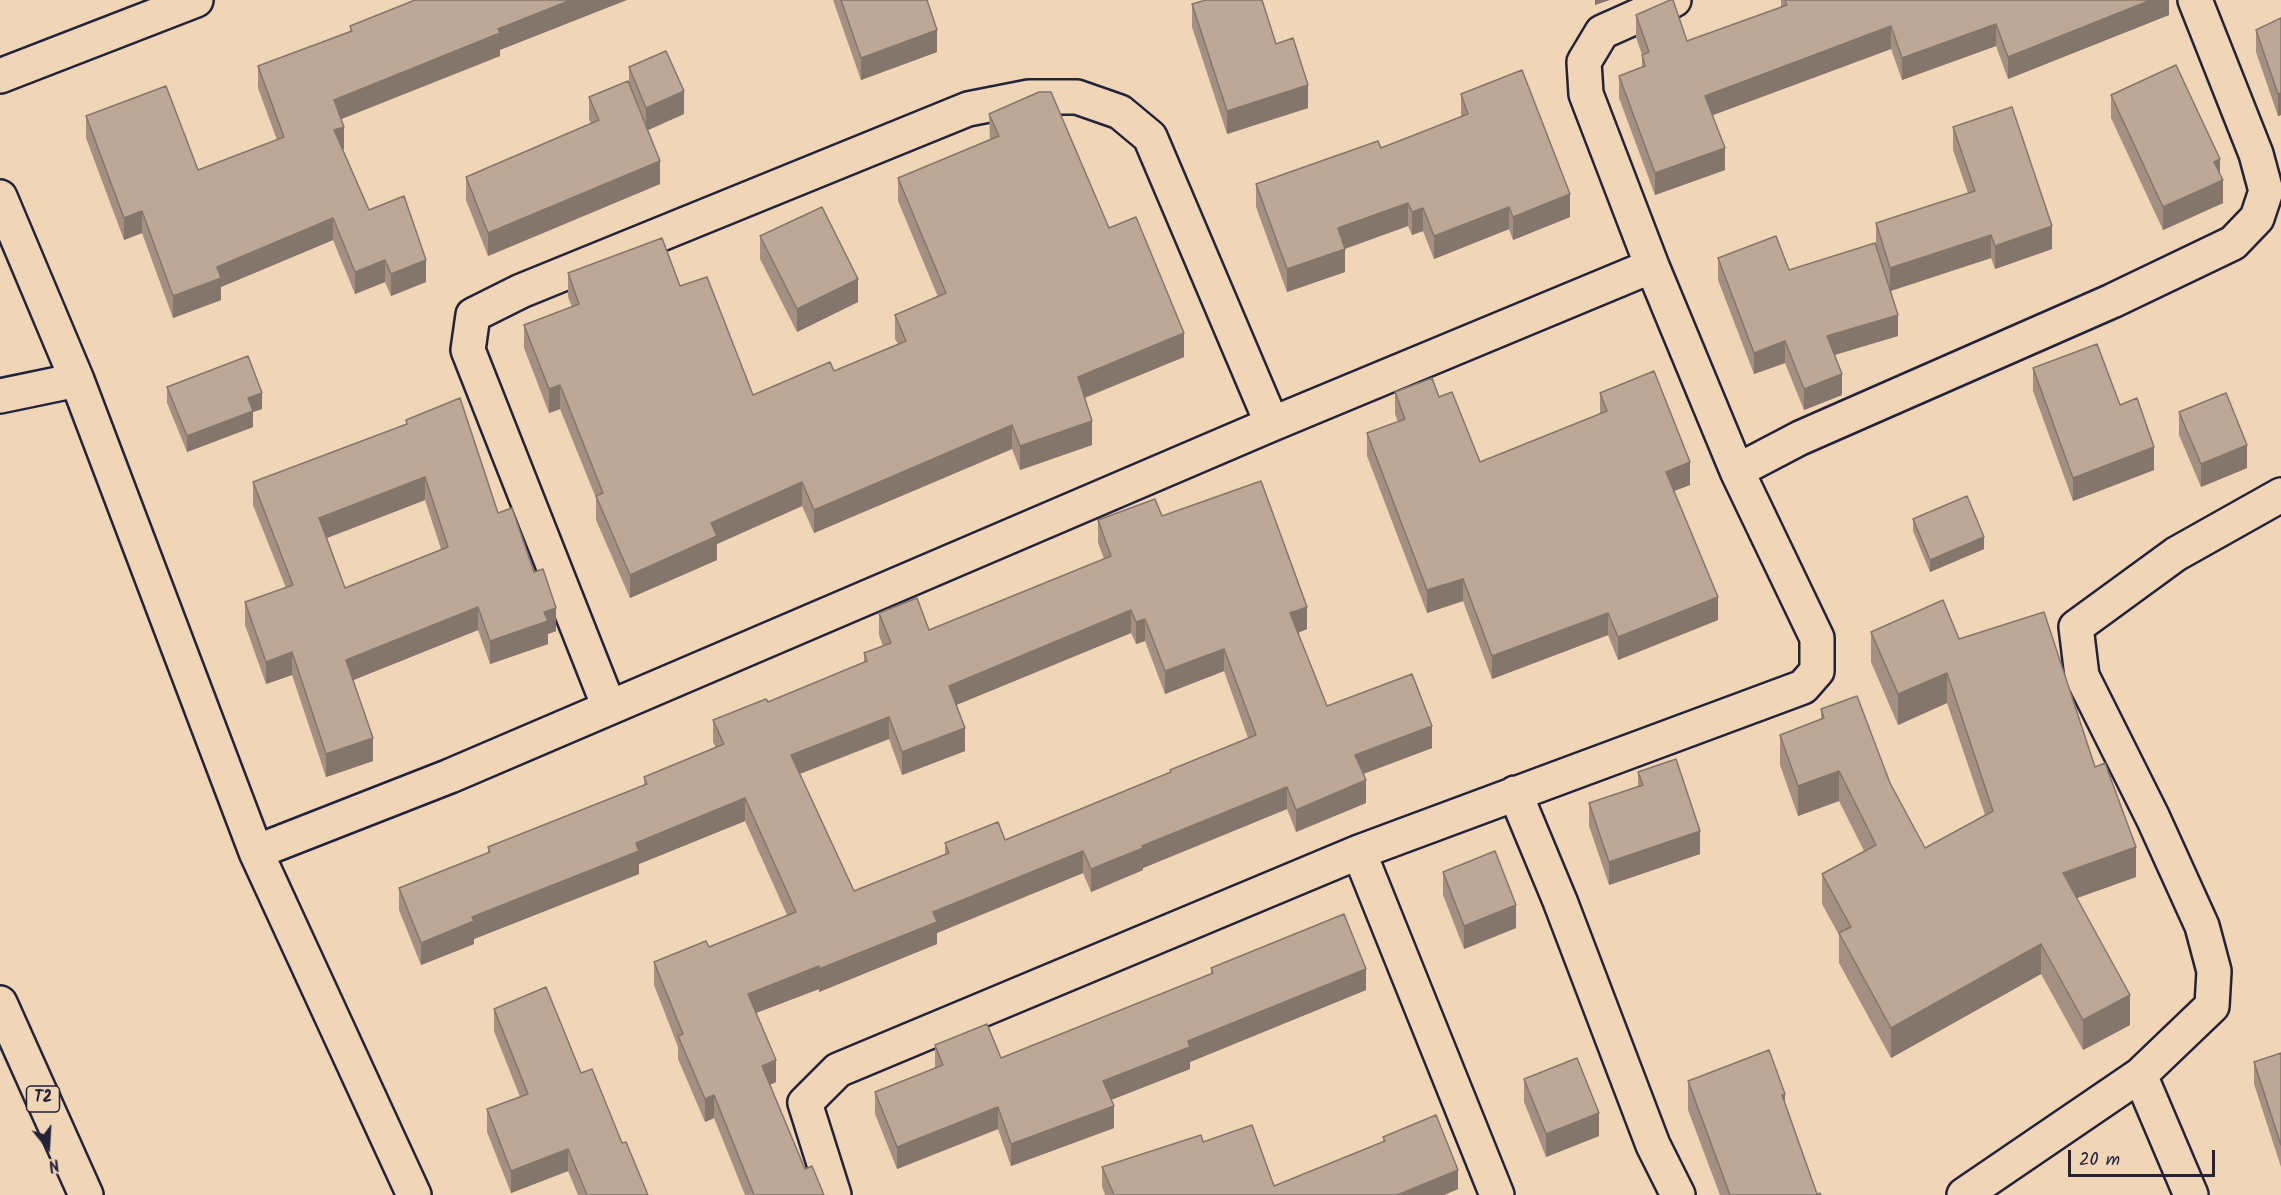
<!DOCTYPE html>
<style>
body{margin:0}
#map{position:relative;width:2281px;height:1195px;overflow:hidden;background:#f0d5b7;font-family:Kalam,sans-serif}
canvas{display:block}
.north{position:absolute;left:18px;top:1117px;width:60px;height:60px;-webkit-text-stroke:4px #f0d5b7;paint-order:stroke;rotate:162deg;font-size:16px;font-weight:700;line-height:24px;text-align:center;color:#22223b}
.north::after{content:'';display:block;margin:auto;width:21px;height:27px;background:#22223b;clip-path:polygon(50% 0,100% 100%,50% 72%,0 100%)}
.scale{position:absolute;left:2068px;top:1150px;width:147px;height:27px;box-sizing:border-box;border:3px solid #22223b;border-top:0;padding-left:8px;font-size:18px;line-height:21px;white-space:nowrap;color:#22223b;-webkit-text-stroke:4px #f0d5b7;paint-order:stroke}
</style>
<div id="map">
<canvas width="2281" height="1195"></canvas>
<div class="north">N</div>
<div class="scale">20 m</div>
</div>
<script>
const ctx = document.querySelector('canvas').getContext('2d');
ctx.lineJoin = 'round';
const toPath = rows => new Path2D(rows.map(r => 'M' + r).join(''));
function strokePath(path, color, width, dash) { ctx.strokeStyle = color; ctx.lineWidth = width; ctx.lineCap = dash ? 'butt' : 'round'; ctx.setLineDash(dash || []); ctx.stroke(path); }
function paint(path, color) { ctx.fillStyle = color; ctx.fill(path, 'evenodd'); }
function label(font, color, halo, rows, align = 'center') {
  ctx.font = font + ' Kalam,sans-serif'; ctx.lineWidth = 4.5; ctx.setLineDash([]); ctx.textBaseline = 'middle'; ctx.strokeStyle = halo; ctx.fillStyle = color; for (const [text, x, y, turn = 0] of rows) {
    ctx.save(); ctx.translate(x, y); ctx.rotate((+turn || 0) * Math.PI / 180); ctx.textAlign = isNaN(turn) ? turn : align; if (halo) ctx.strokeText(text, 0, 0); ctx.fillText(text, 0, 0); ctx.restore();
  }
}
const minor = toPath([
 [0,76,196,0],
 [0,197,77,380,256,852,414,1195],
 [0,396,77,380],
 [1737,471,1800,438,2112,301,2233,243,2257,218,2266,191,2256,154,2195,0],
 [609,707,468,350,473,315,521,291,968,109,1029,97,1077,97,1120,112,1150,137,1272,424],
 [1515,793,1560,901,1653,1145,1678,1195],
 [256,852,450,776,1272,424,1652,266,1586,94,1584,62,1602,32,1674,0],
 [1359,852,1497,1195],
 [834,1195,805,1103,838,1070,1359,852,1803,687,1817,671,1817,638,1737,471,1652,266],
 [1964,1195,2140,1075],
 [2191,1195,2140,1075,2212,1006,2214,971,2202,926,2153,818,2082,676,2076,627,2176,554,2281,495]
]);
const trunk = toPath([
 [0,1003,86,1195]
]);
const wall = toPath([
 [833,0,927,0,937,52,861,80],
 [1781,0,2169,0,2169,15,2008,79,1996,46,1902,80,1891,49,1713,115,1725,170,1655,195,1619,98,1619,76,1642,67,1642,55,1636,37,1636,15,1687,41,1781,7],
 [1192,4,1276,44,1308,108,1227,134,1192,27],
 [2281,18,2281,115,2278,116,2256,52,2256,30],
 [350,26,500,50,500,56,341,119,344,149,343,149,369,210,426,282,391,296,385,282,355,294,333,240,221,287,221,300,173,318,142,233,124,240,86,138,86,116,198,170,277,140,258,88,258,66,350,31],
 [629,67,684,114,648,130,660,184,488,256,466,200,466,177,591,123,589,120,589,97,629,83],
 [1461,94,1570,217,1513,240,1509,229,1434,259,1423,231,1412,235,1408,226,1345,249,1345,272,1287,292,1256,207,1256,184,1381,148,1461,117],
 [2111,95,2220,174,2223,203,2163,230,2111,118],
 [989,114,1109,228,1184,357,1085,398,1092,445,1020,470,1012,449,814,533,802,506,717,544,717,560,630,598,596,520,596,498,560,409,549,413,524,348,524,325,572,307,568,297,568,273,680,286,753,395,834,371,898,344,895,339,895,315,938,297,898,201,898,178,990,139],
 [1953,127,2052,249,1995,269,1991,258,1891,291,1898,336,1835,355,1842,395,1804,410,1785,363,1754,374,1718,280,1718,258,1789,270,1876,245,1876,223,1968,193,1953,150],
 [760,236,858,302,797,332,760,259],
 [2033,368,2120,405,2154,470,2073,501,2033,391],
 [167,387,262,409,253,412,253,427,187,452,167,403],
 [1395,392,1439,397,1480,462,1600,414,1600,393,1690,485,1674,491,1718,620,1618,660,1608,635,1492,679,1463,601,1427,613,1367,456,1367,433,1398,422,1395,414],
 [2179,412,2247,468,2201,487,2179,435],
 [406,420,498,513,534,572,556,631,548,634,548,644,490,664,478,630,353,680,373,761,326,777,292,675,266,684,245,625,245,602,286,588,253,505,253,482,406,424],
 [425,500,441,549,345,588,327,538],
 [1162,516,1307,629,1298,633,1327,706,1432,748,1363,774,1366,803,1296,832,1287,809,1143,868,1143,870,1091,892,1083,873,937,933,937,944,819,992,819,989,756,1013,776,1082,770,1085,805,1169,824,1195,745,1195,714,1118,705,1122,678,1059,678,1047,654,985,654,962,709,947,787,915,745,821,639,864,639,874,474,939,474,944,421,965,399,910,399,888,488,853,488,847,644,785,644,777,716,748,713,742,713,720,768,702,864,663,864,653,883,646,879,635,879,613,929,630,1104,559,1098,543,1098,520],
 [1131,633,1136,644,1145,641,1165,694,1224,671,1248,738,1170,770,1170,773,1005,840,945,843,945,854,854,891,800,774,889,739,902,775,965,751,956,705],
 [1913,519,1984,549,1930,572,1913,531],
 [1871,632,1959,639,2095,767,2136,877,2077,898,2130,1025,2083,1050,2041,974,1891,1058,1839,963,1839,935,1822,904,1822,874,1864,851,1839,801,1798,816,1780,765,1780,735,1821,719,1821,709,1890,783,1925,848,1985,815,1947,703,1898,725,1871,662],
 [1638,772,1700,854,1609,885,1589,826,1589,803,1638,786],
 [1443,872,1516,928,1464,949,1443,895],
 [1211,968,1366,990,1190,1062,1190,1069,1111,1100,1114,1128,1011,1166,998,1129,897,1169,875,1114,875,1092,935,1068,935,1045,1001,1058,1211,974],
 [494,1009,581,1073,622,1143,648,1195,578,1195,568,1171,511,1193,487,1132,487,1109,520,1097,494,1031],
 [2281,1053,2281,1167,2254,1084,2254,1062],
 [1524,1079,1599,1136,1546,1157,1524,1102],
 [1688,1081,1785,1105,1817,1194,1821,1195,1720,1195,1688,1110],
 [1383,1137,1458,1189,1444,1195,1105,1195,1102,1186,1102,1167,1203,1142,1274,1186,1383,1142]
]);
const shadedWall = toPath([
 [571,0,627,0,500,50,500,56,334,122,334,100,498,29],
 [1595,0,1610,0,1595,5],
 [2151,0,2169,0,2169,15,2008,79,2008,57],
 [1996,24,1996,46,1902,80,1902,58],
 [1891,26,1891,49,1705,118,1705,96],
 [937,30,937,52,861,80,861,58],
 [1308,85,1308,108,1227,134,1227,111],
 [684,91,684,114,646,131,646,108],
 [2281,93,2281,115,2278,116,2278,94],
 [344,127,344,149,334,153,334,130],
 [1725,148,1725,170,1655,195,1655,173],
 [2220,159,2220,181,2223,180,2223,203,2163,230,2163,207,2214,162],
 [660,161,660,184,488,256,488,233],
 [1570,194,1570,217,1513,240,1513,217],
 [1408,203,1408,226,1338,251,1338,228],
 [1509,207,1509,229,1434,259,1434,236],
 [1423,208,1423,231,1412,235,1412,212],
 [142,211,142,233,124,240,124,218],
 [333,218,333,240,221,287,221,300,173,318,173,296,217,267],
 [2052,226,2052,249,1995,269,1995,246],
 [1991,235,1991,258,1890,291,1890,268],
 [1345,249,1345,272,1287,292,1287,269],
 [385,260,385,282,355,294,355,272],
 [426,260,426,282,391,296,391,274],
 [858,279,858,302,797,332,797,309],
 [1898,315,1898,336,1827,357,1827,336],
 [1184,333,1184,357,1078,400,1078,377],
 [1785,341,1785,363,1754,374,1754,353],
 [1842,374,1842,395,1804,410,1804,389],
 [560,385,560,409,549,413,549,389],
 [262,393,262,409,253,412,253,427,187,452,187,436,248,398],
 [1092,421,1092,445,1020,470,1020,446],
 [1012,425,1012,449,814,533,814,510],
 [2247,445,2247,468,2201,487,2201,464],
 [2154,447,2154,470,2073,501,2073,478],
 [1690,462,1690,485,1666,494,1666,472],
 [425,477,425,500,319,541,319,518],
 [802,482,802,506,717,544,717,560,630,598,630,575,711,523],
 [1984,537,1984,549,1930,572,1930,560],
 [1463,579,1463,601,1427,613,1427,590],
 [1718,597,1718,620,1618,660,1618,637],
 [478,607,478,630,346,683,346,660],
 [1307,607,1307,629,1290,636,1290,613],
 [556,608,556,631,548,634,548,644,490,664,490,641,544,612],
 [1131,610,1131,633,949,708,949,686],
 [1608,613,1608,635,1492,679,1492,656],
 [1145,619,1145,641,1136,644,1136,622],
 [1224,649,1224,671,1165,694,1165,671],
 [292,652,292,675,266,684,266,662],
 [1947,673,1947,703,1898,725,1898,694],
 [889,717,889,739,791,777,791,755],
 [1432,726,1432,748,1355,777,1355,755],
 [965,728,965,751,902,775,902,752],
 [373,738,373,761,326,777,326,754],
 [1839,771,1839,801,1798,816,1798,786],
 [1366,780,1366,803,1296,832,1296,810],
 [1287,787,1287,809,1143,868,1143,870,1091,892,1091,869,1142,846],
 [745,798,745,821,639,864,639,874,474,939,474,944,421,965,421,943,472,917,636,843],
 [1700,831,1700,854,1609,885,1609,862],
 [2136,847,2136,877,2063,903,2063,873],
 [1083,851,1083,873,937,933,937,944,819,992,819,969,933,912],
 [1516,905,1516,928,1464,949,1464,926],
 [2041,944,2041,974,1891,1058,1891,1028],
 [819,966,819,989,748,1016,748,994],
 [1366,969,1366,990,1190,1062,1190,1069,1103,1103,1103,1081,1188,1041],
 [2130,995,2130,1025,2083,1050,2083,1020],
 [776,1060,776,1082,762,1088,762,1066],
 [1785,1094,1785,1122,1782,1095],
 [714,1095,714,1118,705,1122,705,1099],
 [1114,1106,1114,1128,1011,1166,1011,1144],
 [998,1107,998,1129,897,1169,897,1147],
 [1599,1113,1599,1136,1546,1157,1546,1134],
 [568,1149,568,1171,511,1193,511,1171],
 [1458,1170,1458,1189,1444,1195,1397,1195]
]);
const building = toPath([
 [415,0,571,0,498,29,500,33,334,100,344,127,334,130,369,210,404,196,426,260,391,274,385,260,355,272,333,218,217,267,221,278,173,296,142,211,124,218,86,116,166,86,198,170,284,137,258,66,352,31,350,26,415,0],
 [841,0,927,0,937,30,861,58,841,0],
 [1206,0,1262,0,1276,44,1293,38,1308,85,1227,111,1192,4,1206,0],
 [1670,0,1673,0,1687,41,1787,5,1785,0,2151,0,2008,57,1996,24,1902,58,1891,26,1705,96,1725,148,1655,173,1619,76,1645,66,1642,55,1649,52,1636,15,1670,0],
 [2281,18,2281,93,2278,94,2256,30,2281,18],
 [666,51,684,91,646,108,629,67,666,51],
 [2176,65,2220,159,2214,162,2223,180,2163,207,2111,95,2176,65],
 [1522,70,1570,194,1513,217,1509,207,1434,236,1423,208,1412,212,1408,203,1338,228,1345,249,1287,269,1256,184,1378,141,1381,148,1468,114,1461,94,1522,70],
 [628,81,660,161,488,233,466,177,599,120,589,97,628,81],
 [1039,92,1051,92,1109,228,1136,217,1184,333,1078,377,1092,421,1020,446,1012,425,814,510,802,482,711,523,717,536,630,575,596,496,603,493,560,385,549,389,524,325,579,304,568,273,662,238,680,286,707,277,753,395,830,362,834,371,906,341,895,315,946,293,898,178,999,136,989,114,1039,92],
 [2012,107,2052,226,1995,246,1991,235,1890,268,1876,223,1975,191,1953,127,2012,107],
 [822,207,858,279,797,309,760,236,822,207],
 [1776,236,1789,270,1875,243,1898,315,1827,336,1842,374,1804,389,1785,341,1754,353,1718,258,1776,236],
 [2097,344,2120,405,2137,398,2154,447,2073,478,2033,368,2097,344],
 [248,356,262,393,248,398,253,411,187,436,167,387,248,356],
 [1654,371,1690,462,1666,472,1718,597,1618,637,1608,613,1492,656,1463,579,1427,590,1367,433,1405,419,1395,392,1432,378,1439,397,1452,392,1480,462,1607,411,1600,393,1654,371],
 [2226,393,2247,445,2201,464,2179,412,2226,393],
 [460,398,498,513,512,508,534,572,543,569,556,608,544,612,548,621,490,641,478,607,346,660,373,738,326,754,292,652,266,662,245,602,293,585,253,482,407,424,406,420,460,398],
 [425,477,448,547,345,588,319,518,425,477],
 [1261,481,1307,607,1290,613,1327,706,1412,674,1432,726,1355,755,1366,780,1296,810,1287,787,1142,846,1143,848,1091,869,1083,851,933,912,937,922,819,969,819,966,748,994,776,1060,762,1066,805,1169,812,1166,824,1195,754,1195,714,1095,705,1099,678,1036,683,1034,654,962,706,941,709,947,796,912,745,798,636,843,639,851,472,917,474,921,421,943,399,888,490,852,488,847,647,784,644,777,724,744,713,720,766,699,768,702,867,661,864,653,891,643,879,613,917,598,929,630,1111,556,1098,520,1155,499,1162,516,1261,481],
 [1131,610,1136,622,1145,619,1165,671,1224,649,1256,735,1170,770,1171,772,1005,840,998,822,945,843,949,853,854,891,791,755,889,717,902,752,965,728,949,686,1131,610],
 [1967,496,1984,537,1930,560,1913,519,1967,496],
 [1943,600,1959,639,2044,612,2095,767,2105,763,2136,847,2063,873,2130,995,2083,1020,2041,944,1891,1028,1839,933,1851,927,1822,874,1876,845,1839,771,1798,786,1780,735,1824,718,1821,709,1857,696,1890,783,1925,848,1993,811,1947,673,1898,694,1871,632,1943,600],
 [1676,759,1700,831,1609,862,1589,803,1643,785,1638,772,1676,759],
 [1495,851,1516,905,1464,926,1443,872,1495,851],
 [1344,914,1366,969,1188,1041,1190,1047,1103,1081,1114,1106,1011,1144,998,1107,897,1147,875,1092,943,1065,935,1045,987,1024,1001,1058,1213,973,1211,968,1344,914],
 [546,987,581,1073,592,1069,622,1143,626,1142,648,1195,587,1195,568,1149,511,1171,487,1109,528,1094,494,1009,546,987],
 [1769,1050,1785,1094,1782,1095,1817,1194,1820,1193,1821,1195,1730,1195,1688,1081,1769,1050],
 [2281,1053,2281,1145,2254,1062,2281,1053],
 [1577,1058,1599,1113,1546,1134,1524,1079,1577,1058],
 [1436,1115,1458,1170,1397,1195,1114,1195,1102,1167,1201,1135,1203,1142,1252,1125,1274,1186,1385,1141,1383,1137,1436,1115]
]);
const shields = [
 [43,1099,33]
];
const shieldNames = [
 ["T2",43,1099]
];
strokePath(minor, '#22223b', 38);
strokePath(trunk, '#22223b', 38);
strokePath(minor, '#f0d5b7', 33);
strokePath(trunk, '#f0d5b7', 33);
paint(wall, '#a39083');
paint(shadedWall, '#84766a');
paint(building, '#bda898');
strokePath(building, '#84766a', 1.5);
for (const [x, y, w] of shields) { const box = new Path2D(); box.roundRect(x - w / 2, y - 13, w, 26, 4.5); ctx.fillStyle = '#f0d5b7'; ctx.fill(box); strokePath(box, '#22223b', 1.5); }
label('bold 16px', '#22223b', null, shieldNames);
</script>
